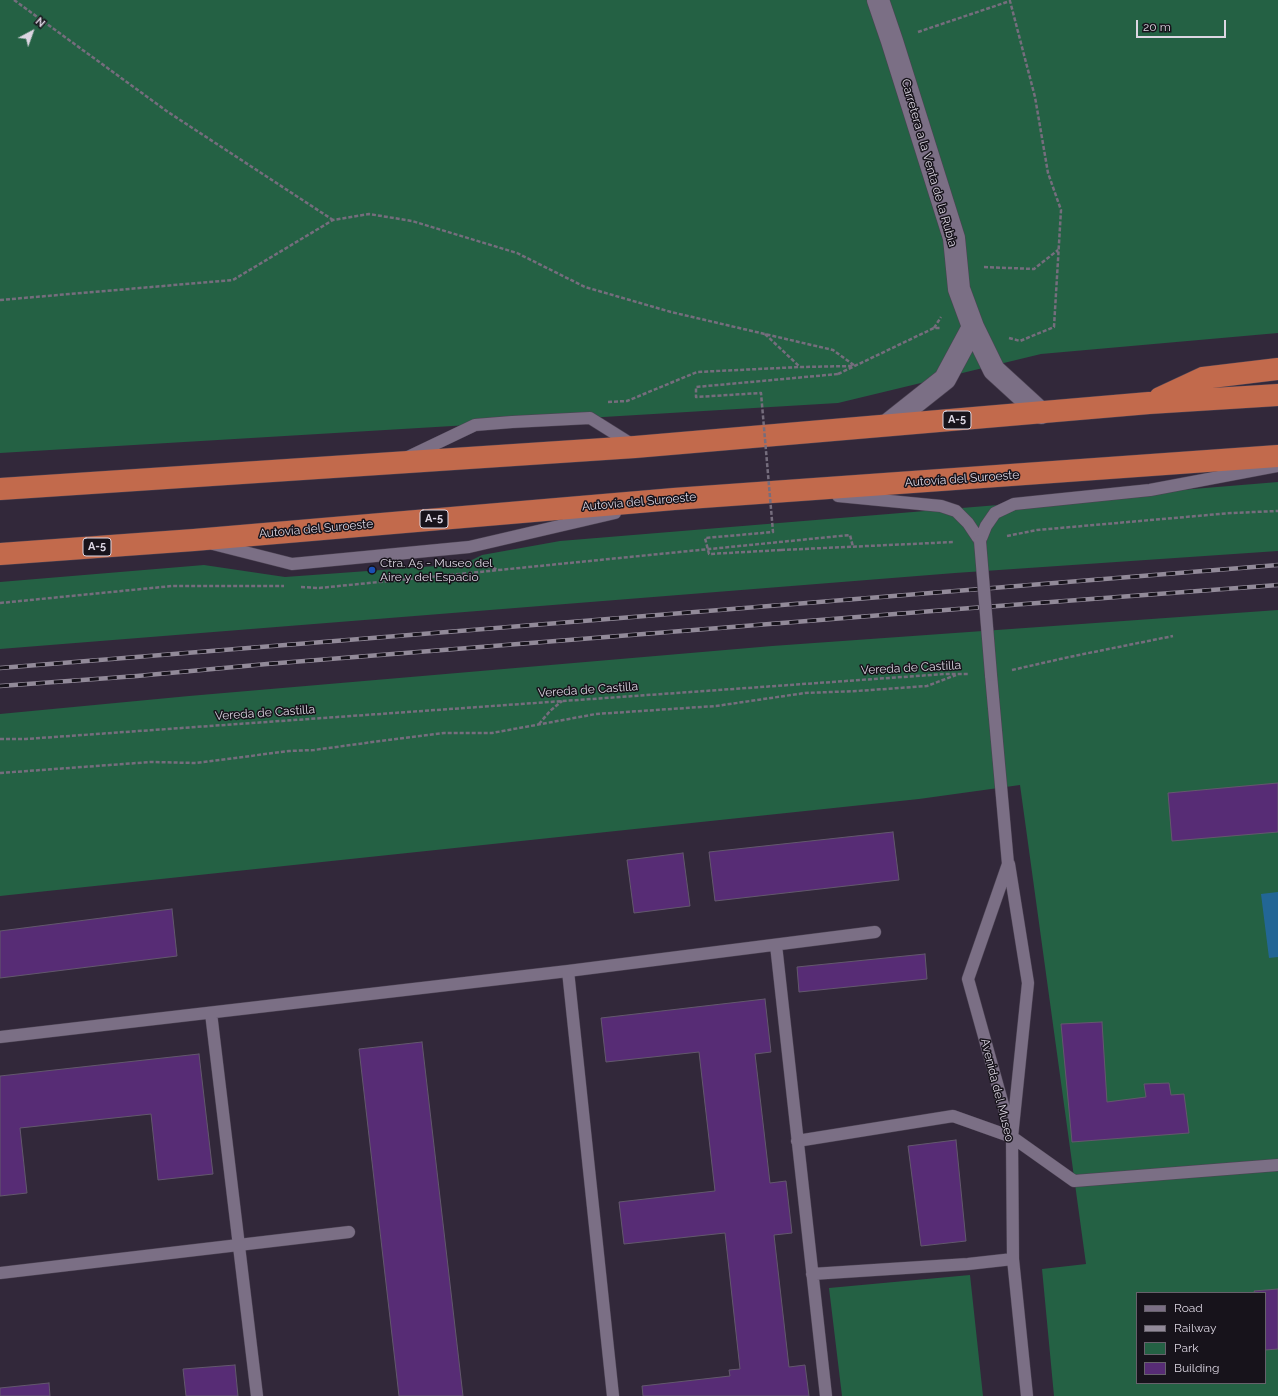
<!DOCTYPE html>
<meta charset="utf-8">
<style>
body{margin:0}
#map{position:relative;width:1278px;height:1396px;overflow:hidden;background:#32283a;font-family:Raleway,sans-serif}
canvas{display:block}
.legend{position:absolute;left:1136px;top:1292px;width:130px;height:92px;box-sizing:border-box;background:#17131b;border:1px solid #66616b;margin:0;padding:5px 7px;list-style:none;font-size:12px;color:#dcd6e2}
.legend li{display:flex;align-items:center;gap:8px;height:20px}
.legend b{width:20px;border:1px solid #66616b}
.north{position:absolute;left:12px;top:12px;width:40px;height:40px;-webkit-text-stroke:3px #17131b;paint-order:stroke;rotate:41deg;font-size:11px;font-weight:700;line-height:16px;text-align:center;color:#dcd6e2}
.north::after{content:'';display:block;margin:auto;width:14px;height:18px;background:#dcd6e2;clip-path:polygon(50% 0,100% 100%,50% 72%,0 100%)}
.scale{position:absolute;left:1136px;top:20px;width:90px;height:18px;box-sizing:border-box;border:2px solid #dcd6e2;border-top:0;padding-left:5px;font-size:12px;line-height:14px;white-space:nowrap;color:#dcd6e2;-webkit-text-stroke:3px #17131b;paint-order:stroke}
</style>
<div id="map">
<canvas width="1278" height="1396"></canvas>
<ul class="legend">
<li><b style="height:5px;background:#7b6f85"></b>Road</li>
<li><b style="height:5px;background:#928a99"></b>Railway</li>
<li><b style="height:11px;background:#246144"></b>Park</li>
<li><b style="height:11px;background:#572c75"></b>Building</li>
</ul>
<div class="north">N</div>
<div class="scale">20 m</div>
</div>
<script>
const ctx = document.querySelector('canvas').getContext('2d');
ctx.lineJoin = 'round';
function paint(path, color) { ctx.fillStyle = color; ctx.fill(path, 'evenodd'); }
const toPath = rows => new Path2D(rows.map(r => 'M' + r).join(''));
function strokePath(path, color, width, dash) { ctx.strokeStyle = color; ctx.lineWidth = width; ctx.lineCap = dash ? 'butt' : 'round'; ctx.setLineDash(dash || []); ctx.stroke(path); }
function label(font, color, halo, rows, align = 'center') {
  ctx.font = font + ' Raleway,sans-serif'; ctx.lineWidth = 3; ctx.setLineDash([]); ctx.textBaseline = 'middle'; ctx.strokeStyle = halo; ctx.fillStyle = color; for (const [text, x, y, turn = 0] of rows) {
    ctx.save(); ctx.translate(x, y); ctx.rotate((+turn || 0) * Math.PI / 180); ctx.textAlign = isNaN(turn) ? turn : align; if (halo) ctx.strokeText(text, 0, 0); ctx.fillText(text, 0, 0); ctx.restore();
  }
}
const green = toPath([
 [0,0,1278,0,1278,333,1041,354,838,403,0,453],
 [1278,482,1278,551,955,573,0,649,0,582,204,565,285,577,464,564,482,555,560,541],
 [1278,610,1278,1396,1054,1396,1042,1269,1086,1264,1020,785,919,799,0,896,0,714,189,696,772,646],
 [1137,1293,1265,1293,1265,1383,1137,1383],
 [970,1275,983,1396,842,1396,829,1288]
]);
const water = toPath([
 [1278,892,1278,957,1269,958,1261,894]
]);
const building = toPath([
 [1278,783,1278,832,1172,841,1168,793,1278,783],
 [893,832,899,880,715,901,709,852,893,832],
 [683,853,690,906,634,913,627,860,683,853],
 [172,909,177,956,0,978,0,931,172,909],
 [925,954,927,979,799,992,797,967,925,954],
 [765,999,771,1052,755,1054,770,1183,786,1181,792,1233,774,1235,789,1367,805,1365,809,1396,643,1396,642,1386,730,1376,729,1370,740,1369,725,1233,624,1244,619,1202,715,1191,699,1052,606,1062,601,1018,765,999],
 [1102,1022,1107,1102,1146,1097,1144,1084,1169,1083,1171,1095,1184,1094,1189,1133,1072,1142,1061,1024,1102,1022],
 [422,1042,463,1396,399,1396,359,1049,422,1042],
 [199,1054,213,1174,158,1180,151,1114,20,1128,27,1193,0,1196,0,1076,199,1054],
 [956,1140,966,1241,921,1246,908,1146,956,1140],
 [1278,1289,1278,1349,1265,1350,1265,1293,1255,1293,1254,1291,1278,1289],
 [235,1365,238,1396,186,1396,183,1369,235,1365],
 [49,1383,50,1396,0,1396,0,1388,49,1383]
]);
const path = toPath([
 [14,0,168,112,333,220],
 [918,32,1010,1],
 [984,267,1034,269,1058,250],
 [0,300,233,280,333,220,369,214,412,221,517,253,585,287,671,312,833,350,855,366],
 [934,328,941,317],
 [765,334,800,367],
 [1009,338,1020,341,1054,327,1061,210,1048,173,1035,97,1010,1,1012,0],
 [838,374,934,328,941,328],
 [608,402,627,401,697,372,800,367,853,366],
 [1007,536,1037,530,1231,513,1278,511],
 [781,550,954,542],
 [487,566,499,570,850,535,853,547],
 [301,587,319,588,499,570],
 [0,603,172,586,284,586],
 [1012,670,1069,657,1173,636],
 [539,724,550,711,562,701],
 [0,739,26,739,945,674,969,674],
 [0,773,151,762,196,763,289,751,314,750,380,741,444,733,492,733,596,714,716,706,805,693,857,691,927,686,956,675]
]);
const lane = toPath([
 [408,457,475,425,512,422,590,418,633,445],
 [838,496,941,506,956,511,968,523,980,541],
 [980,541,986,526,995,513,1014,504,1150,490,1278,466],
 [213,544,292,564,469,547,615,513],
 [991,675,1008,864,968,979,1012,1137,1013,1259,1027,1396],
 [1009,864,1028,983,1012,1137,1074,1181,1278,1165],
 [776,945,826,1396],
 [568,971,613,1396],
 [211,1013,257,1396],
 [0,1037,568,971,875,932],
 [797,1141,953,1116,1012,1137],
 [0,1273,349,1232],
 [812,1274,968,1264,1013,1259]
]);
const street = toPath([
 [878,0,892,41,954,238,959,289,973,327,994,370,1041,413],
 [887,425,945,379,973,327]
]);
const highway = toPath([
 [1160,398,1203,378,1278,369],
 [0,489,635,447,1149,403,1278,395],
 [0,554,194,540,674,499,1278,456]
]);
const rail = toPath([
 [0,668,1278,565],
 [0,686,137,676,267,664,958,609,1278,585]
]);
const pathBridge = toPath([
 [781,550,709,554,705,538,773,532,761,393,696,397,696,387,838,374]
]);
const laneBridge = toPath([
 [980,541,991,675]
]);
const markers = [
 [372,570,4,"#1a4fb4"]
];
const shields = [
 [957,420,28],
 [434,519,28],
 [97,547,28]
];
const shieldNames = [
 ["A-5",957,420],
 ["A-5",434,519],
 ["A-5",97,547]
];
const streetNames = [
 ["Carretera a la Venta de la Rubia",929,163,74],
 ["Autovía del Suroeste",962,479,-4],
 ["Autovía del Suroeste",639,502,-5],
 ["Autovía del Suroeste",316,529,-5],
 ["Vereda de Castilla",911,668,-3],
 ["Vereda de Castilla",588,690,-4],
 ["Vereda de Castilla",265,713,-4],
 ["Avenida del Museo",997,1090,76]
];
const poiNames = [
 ["Ctra. A5 - Museo del",380,563],
 ["Aire y del Espacio",380,577]
];
paint(green, '#246144');
paint(water, '#226695');
paint(building, '#572c75');
strokePath(building, '#63586d', 1);
strokePath(lane, '#4c4353', 13);
strokePath(street, '#4c4353', 23);
strokePath(highway, '#4c4353', 23);
strokePath(path, '#756d7d', 2.5, [4, 2]);
strokePath(lane, '#7b6f85', 12);
strokePath(street, '#7b6f85', 22);
strokePath(highway, '#c26a4c', 22);
strokePath(rail, '#928a99', 4.5);
strokePath(rail, '#17131b', 3, [9]);
strokePath(laneBridge, '#4c4353', 13, []);
strokePath(pathBridge, '#756d7d', 2.5, [4, 2]);
strokePath(laneBridge, '#7b6f85', 12);
for (const [x, y, r, color] of markers) { const dot = new Path2D(); dot.arc(x, y, r, 0, 2 * Math.PI); ctx.fillStyle = color; ctx.fill(dot); strokePath(dot, '#17131b', 1.5); }
for (const [x, y, w] of shields) { const box = new Path2D(); box.roundRect(x - w / 2, y - 9, w, 18, 3); ctx.fillStyle = '#17131b'; ctx.fill(box); strokePath(box, '#dcd6e2', 1); }
label('bold 11px', '#dcd6e2', null, shieldNames);
label('12px', '#dcd6e2', '#17131b', streetNames);
label('12px', '#dcd6e2', '#17131b', poiNames, 'left');
</script>
